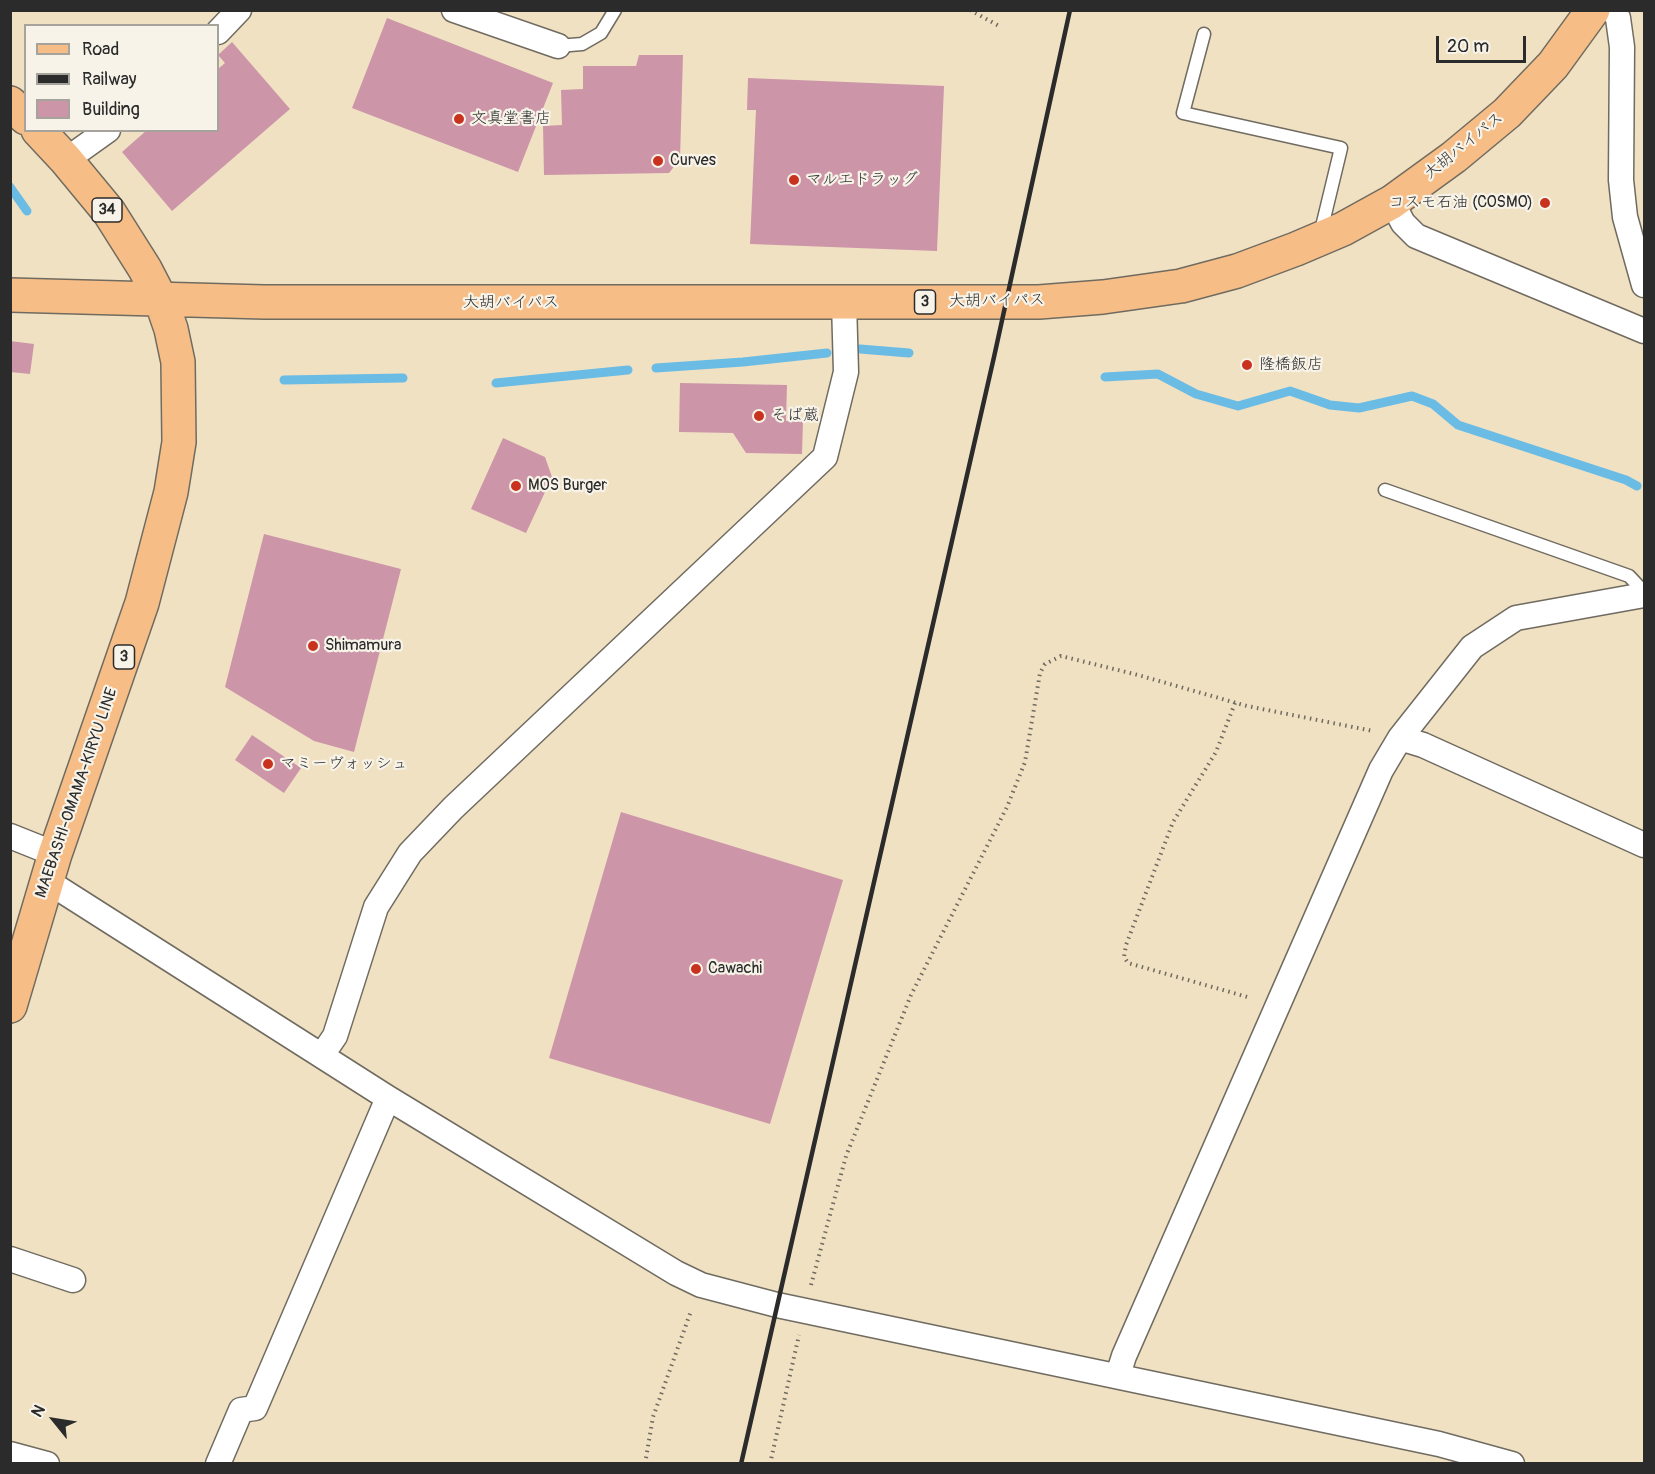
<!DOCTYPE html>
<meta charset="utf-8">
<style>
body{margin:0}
#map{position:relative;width:1655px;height:1474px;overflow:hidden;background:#f0e1c3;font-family:Pangolin,sans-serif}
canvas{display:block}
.frame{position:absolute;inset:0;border:12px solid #2b2b2b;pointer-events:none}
.legend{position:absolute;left:24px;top:24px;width:195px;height:108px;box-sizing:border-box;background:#f7f3e8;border:2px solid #a5a39c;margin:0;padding:8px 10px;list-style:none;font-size:18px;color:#2b2b2b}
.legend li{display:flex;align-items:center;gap:12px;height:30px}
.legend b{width:30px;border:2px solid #a5a39c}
.north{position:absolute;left:24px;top:1390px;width:60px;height:60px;-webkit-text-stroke:4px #f7f3e8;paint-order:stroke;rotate:300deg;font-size:16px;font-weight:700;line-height:24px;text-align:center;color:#2b2b2b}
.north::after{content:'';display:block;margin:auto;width:21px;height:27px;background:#2b2b2b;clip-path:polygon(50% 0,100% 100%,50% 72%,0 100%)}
.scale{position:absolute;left:1436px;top:36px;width:90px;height:27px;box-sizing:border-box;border:3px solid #2b2b2b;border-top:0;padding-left:8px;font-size:18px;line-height:21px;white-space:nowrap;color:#2b2b2b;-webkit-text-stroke:4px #f7f3e8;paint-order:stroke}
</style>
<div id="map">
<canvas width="1655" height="1474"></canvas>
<div class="frame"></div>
<ul class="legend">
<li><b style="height:8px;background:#f6be86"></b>Road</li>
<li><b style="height:8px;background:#2b2b2b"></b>Railway</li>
<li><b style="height:16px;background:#cc96a8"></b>Building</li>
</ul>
<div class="north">N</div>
<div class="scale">20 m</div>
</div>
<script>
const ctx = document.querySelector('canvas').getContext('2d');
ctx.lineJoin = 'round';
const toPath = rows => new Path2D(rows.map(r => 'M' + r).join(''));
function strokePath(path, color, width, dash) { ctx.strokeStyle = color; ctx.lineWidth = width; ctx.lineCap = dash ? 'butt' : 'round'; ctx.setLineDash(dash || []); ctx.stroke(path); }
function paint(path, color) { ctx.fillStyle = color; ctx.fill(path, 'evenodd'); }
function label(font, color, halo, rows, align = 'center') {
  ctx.font = font + ' Pangolin,"Klee One",sans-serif'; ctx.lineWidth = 4.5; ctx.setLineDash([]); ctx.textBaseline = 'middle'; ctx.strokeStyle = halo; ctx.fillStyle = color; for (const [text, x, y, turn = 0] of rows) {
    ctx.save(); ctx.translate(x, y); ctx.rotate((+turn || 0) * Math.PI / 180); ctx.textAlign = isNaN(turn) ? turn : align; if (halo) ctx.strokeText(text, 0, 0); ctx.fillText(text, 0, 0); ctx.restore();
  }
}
const stream = toPath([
 [10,187,27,211],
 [860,349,909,353],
 [656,368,743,362,827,353],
 [1105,377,1158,374,1196,394,1238,406,1290,391,1330,405,1359,408,1412,396,1433,404,1458,425,1626,480,1637,486],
 [284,380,403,378],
 [496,383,628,370]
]);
const building = toPath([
 [387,18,553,83,518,172,352,108],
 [232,42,290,109,172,211,122,152,147,130,218,130,218,69,225,63,218,55],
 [639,55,683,55,680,159,669,173,544,175,543,126,562,125,561,90,583,89,583,66,636,66],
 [748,78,944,86,937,251,750,244,756,110,747,110],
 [10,341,34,344,30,374,10,372],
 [680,383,787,385,786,421,803,421,802,454,746,453,733,433,679,432],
 [503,438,545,457,552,477,526,533,471,509],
 [264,534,401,569,354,752,314,741,225,687],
 [252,735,301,768,284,793,235,760],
 [621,812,843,880,770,1124,549,1058]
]);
const path = toPath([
 [970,10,1001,27],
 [1235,703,1216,752,1173,822,1126,945,1124,957,1128,963,1251,998],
 [811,1285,846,1156,911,995,1007,807,1025,762,1040,673,1045,664,1061,656,1138,675,1247,706,1373,731],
 [645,1464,653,1417,691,1311],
 [770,1464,799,1335]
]);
const service = toPath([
 [1204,34,1183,113,1341,148,1320,235],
 [558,46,582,44,601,33,615,10],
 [1385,490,1629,576,1644,592]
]);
const minor = toPath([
 [454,10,558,46],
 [1613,10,1618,18,1622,47,1621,180,1625,217,1644,285],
 [218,32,239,10],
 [66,160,108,130],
 [1392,202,1403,223,1416,236,1644,331],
 [1400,738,1423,745,1644,845],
 [10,836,55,854],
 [47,881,388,1098,676,1273,701,1285,777,1305,1439,1444,1512,1464],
 [322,1055,335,1036,376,907,410,853,453,808,825,457,846,372,844,302],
 [10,1259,73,1280],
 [1118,1375,1124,1356,1381,770,1400,738,1472,647,1516,618,1644,595],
 [10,1454,47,1464],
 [218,1464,241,1410,255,1408,388,1098]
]);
const primary = toPath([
 [10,103,26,118],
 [10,295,264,302,1039,302,1103,297,1181,286,1237,271,1296,249,1343,229,1392,202,1454,157,1507,113,1553,65,1593,10],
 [10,1006,55,854,142,603,171,492,179,442,178,362,171,329,161,300,145,269,109,212,66,160,38,130]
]);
const rail = toPath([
 [741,1464,994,357,1070,10]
]);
const markers = [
 [459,119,6,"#c8321e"],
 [658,161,6,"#c8321e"],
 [794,180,6,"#c8321e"],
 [1545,203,6,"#c8321e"],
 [1247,365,6,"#c8321e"],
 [759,416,6,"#c8321e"],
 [516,486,6,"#c8321e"],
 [313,646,6,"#c8321e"],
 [268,764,6,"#c8321e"],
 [696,969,6,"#c8321e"]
];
const shields = [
 [107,210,30],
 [925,302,21],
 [124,657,21]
];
const shieldNames = [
 ["34",107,210],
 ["3",925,302],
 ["3",124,657]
];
const poiNames = [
 ["文真堂書店",471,119],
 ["Curves",670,161],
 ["マルエドラッグ",806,180],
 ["コスモ石油 (COSMO)",1533,203,"right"],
 ["隆橋飯店",1259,365],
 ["そば蔵",771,416],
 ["MOS Burger",528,486],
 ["Shimamura",325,646],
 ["マミーヴォッシュ",280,764],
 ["Cawachi",708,969]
];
const streetNames = [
 ["大胡バイパス",1464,146,-39],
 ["大胡バイパス",997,301,-1],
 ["大胡バイパス",511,303],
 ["MAEBASHI-OMAMA-KIRYU LINE",77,793,-71]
];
strokePath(stream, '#6abce5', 9);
paint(building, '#cc96a8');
strokePath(service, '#706b60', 15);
strokePath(minor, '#706b60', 27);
strokePath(primary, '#706b60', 36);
strokePath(path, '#706b60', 4, [1.5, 4.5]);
strokePath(service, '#fff', 12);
strokePath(minor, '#fff', 24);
strokePath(primary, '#f6be86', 33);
strokePath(rail, '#2b2b2b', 4.5);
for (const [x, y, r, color] of markers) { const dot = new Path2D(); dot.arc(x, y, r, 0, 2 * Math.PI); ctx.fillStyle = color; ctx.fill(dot); strokePath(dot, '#f7f3e8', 2); }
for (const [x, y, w] of shields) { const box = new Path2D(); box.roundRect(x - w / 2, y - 12, w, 24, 4.5); ctx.fillStyle = '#f7f3e8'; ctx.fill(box); strokePath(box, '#2b2b2b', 1.5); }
label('bold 15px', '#2b2b2b', null, shieldNames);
label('16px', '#2b2b2b', '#f7f3e8', poiNames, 'left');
label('16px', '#2b2b2b', '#f7f3e8', streetNames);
</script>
